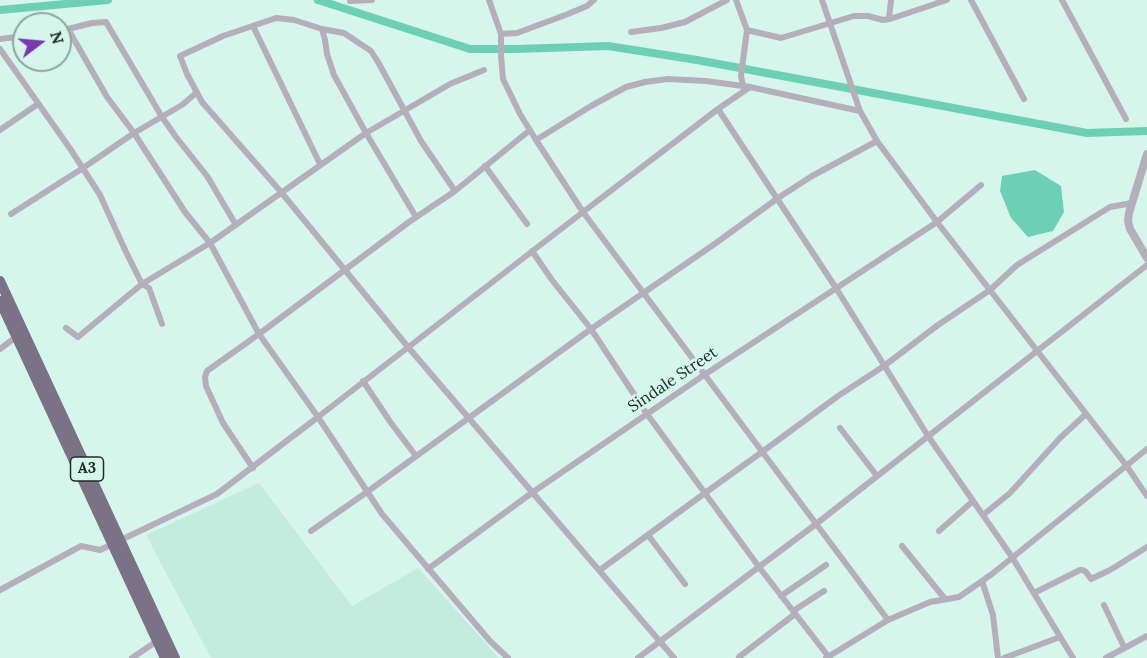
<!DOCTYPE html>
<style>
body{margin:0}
#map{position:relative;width:1147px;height:658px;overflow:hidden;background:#d6f6ec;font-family:Lora,serif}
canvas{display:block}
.north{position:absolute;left:12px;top:12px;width:60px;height:60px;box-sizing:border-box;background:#d6f6ec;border:2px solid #8da59e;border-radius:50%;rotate:74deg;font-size:16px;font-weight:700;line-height:24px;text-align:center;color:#202c28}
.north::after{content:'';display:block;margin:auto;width:21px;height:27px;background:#7b39ad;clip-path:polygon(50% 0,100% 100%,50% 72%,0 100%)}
</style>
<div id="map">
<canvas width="1147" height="658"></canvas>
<div class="north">N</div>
</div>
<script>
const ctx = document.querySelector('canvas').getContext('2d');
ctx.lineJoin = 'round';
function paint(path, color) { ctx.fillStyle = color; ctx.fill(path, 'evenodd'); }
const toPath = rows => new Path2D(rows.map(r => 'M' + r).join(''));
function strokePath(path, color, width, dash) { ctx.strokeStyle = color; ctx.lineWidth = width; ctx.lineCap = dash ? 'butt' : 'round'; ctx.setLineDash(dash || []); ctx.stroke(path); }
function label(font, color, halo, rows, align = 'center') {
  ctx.font = font + ' Lora,serif'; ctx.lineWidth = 6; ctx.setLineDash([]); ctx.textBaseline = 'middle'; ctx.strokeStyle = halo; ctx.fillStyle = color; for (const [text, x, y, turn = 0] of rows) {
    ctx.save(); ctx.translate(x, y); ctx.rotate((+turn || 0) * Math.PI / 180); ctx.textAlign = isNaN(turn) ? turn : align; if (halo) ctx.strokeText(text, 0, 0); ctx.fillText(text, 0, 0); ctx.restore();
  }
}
const built = toPath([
 [259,483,352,606,418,568,499,658,211,658,146,535]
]);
const water = toPath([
 [1035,170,1061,186,1064,212,1053,231,1028,237,1011,218,1000,191,1002,176]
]);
const canal = toPath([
 [318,0,470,49,516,49,608,46,697,60,1087,133,1147,131],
 [0,10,108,0]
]);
const minor = toPath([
 [489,0,501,34,501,55,503,79,520,114,536,140,583,212,888,620],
 [736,0,747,30,741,76,743,86],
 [822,0,860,111,877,141,937,222,1126,465,1147,496],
 [971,0,1024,99],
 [1062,0,1126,119],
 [350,1,372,0],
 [889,19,891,0],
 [253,26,320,164],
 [68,29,107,97,134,133,185,212,210,243,259,334,318,417,583,212,718,109,750,87],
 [322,29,325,40,327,54,334,75,366,133,416,217],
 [747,30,781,38,854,16,868,16,883,20,890,19,947,0],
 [60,31,92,23,106,22,162,117,176,137,207,176,236,225],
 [631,32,661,28,685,22,727,0],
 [501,34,517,33,568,14,587,6,594,0],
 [0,39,24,36],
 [0,49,71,150,100,195,126,252,142,284,149,288,162,324],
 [718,109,836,288,928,436,1012,557,1073,658],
 [0,130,38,104],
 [536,140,591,106,626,87,645,82,668,79,706,81,750,87,860,111],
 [485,166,527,224],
 [455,191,421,141,378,62,371,51,344,33,322,29,294,20,276,18,223,36,180,56,187,74,202,102,281,192,408,347,674,658],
 [11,214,83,168,134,133,182,105,196,93],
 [532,251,552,280,591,329,647,414,759,567,828,656],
 [66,328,78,337,142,284,210,243,366,133,450,84,484,70],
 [0,349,16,337],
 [363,381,391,423,416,456],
 [840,428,877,476],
 [253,468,223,423,206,386,205,377,207,371,259,334,409,222,455,191,530,130],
 [983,515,1010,493,1060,438,1086,414],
 [311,531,367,492,591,329,716,243,778,198,812,176,877,141],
 [939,531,973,501],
 [648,535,685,584],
 [902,546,945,599],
 [428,569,533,492,704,375,937,222,981,185],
 [600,570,705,493,762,452,838,396,884,366,938,325,990,290,1017,265,1110,207,1132,203],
 [982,581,993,615,998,658],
 [0,590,81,546,100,550,217,494,318,417,382,514,490,641,508,658],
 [1034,593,1080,570,1083,570,1086,572,1091,579,1110,570,1147,547],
 [781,596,826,565],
 [1104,605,1124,647],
 [793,611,824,591],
 [132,658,157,641],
 [638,658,816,524,1147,265],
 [740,658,739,657,795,614],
 [826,658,888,620,930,602,959,597,992,574,1147,449],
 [1004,658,1060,637],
 [1106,658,1147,636]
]);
const tertiary = toPath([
 [1147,154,1129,213,1128,221,1130,229,1147,258]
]);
const trunk = toPath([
 [0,281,175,658],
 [0,301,165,658]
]);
const shields = [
 [87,469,33]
];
const shieldNames = [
 ["A3",87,469]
];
const streetNames = [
 ["Sindale Street",673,380,-34]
];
paint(built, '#c3ebde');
paint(water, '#6dd0b5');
strokePath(canal, '#6dd0b5', 8);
strokePath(minor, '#b4afba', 6);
strokePath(tertiary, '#b4afba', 8);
strokePath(trunk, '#7c7286', 10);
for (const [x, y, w] of shields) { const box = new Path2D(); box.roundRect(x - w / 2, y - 12, w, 24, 4.5); ctx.fillStyle = '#d6f6ec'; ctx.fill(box); strokePath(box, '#202c28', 1.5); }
label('bold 15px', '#202c28', null, shieldNames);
label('16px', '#202c28', '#d6f6ec', streetNames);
</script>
